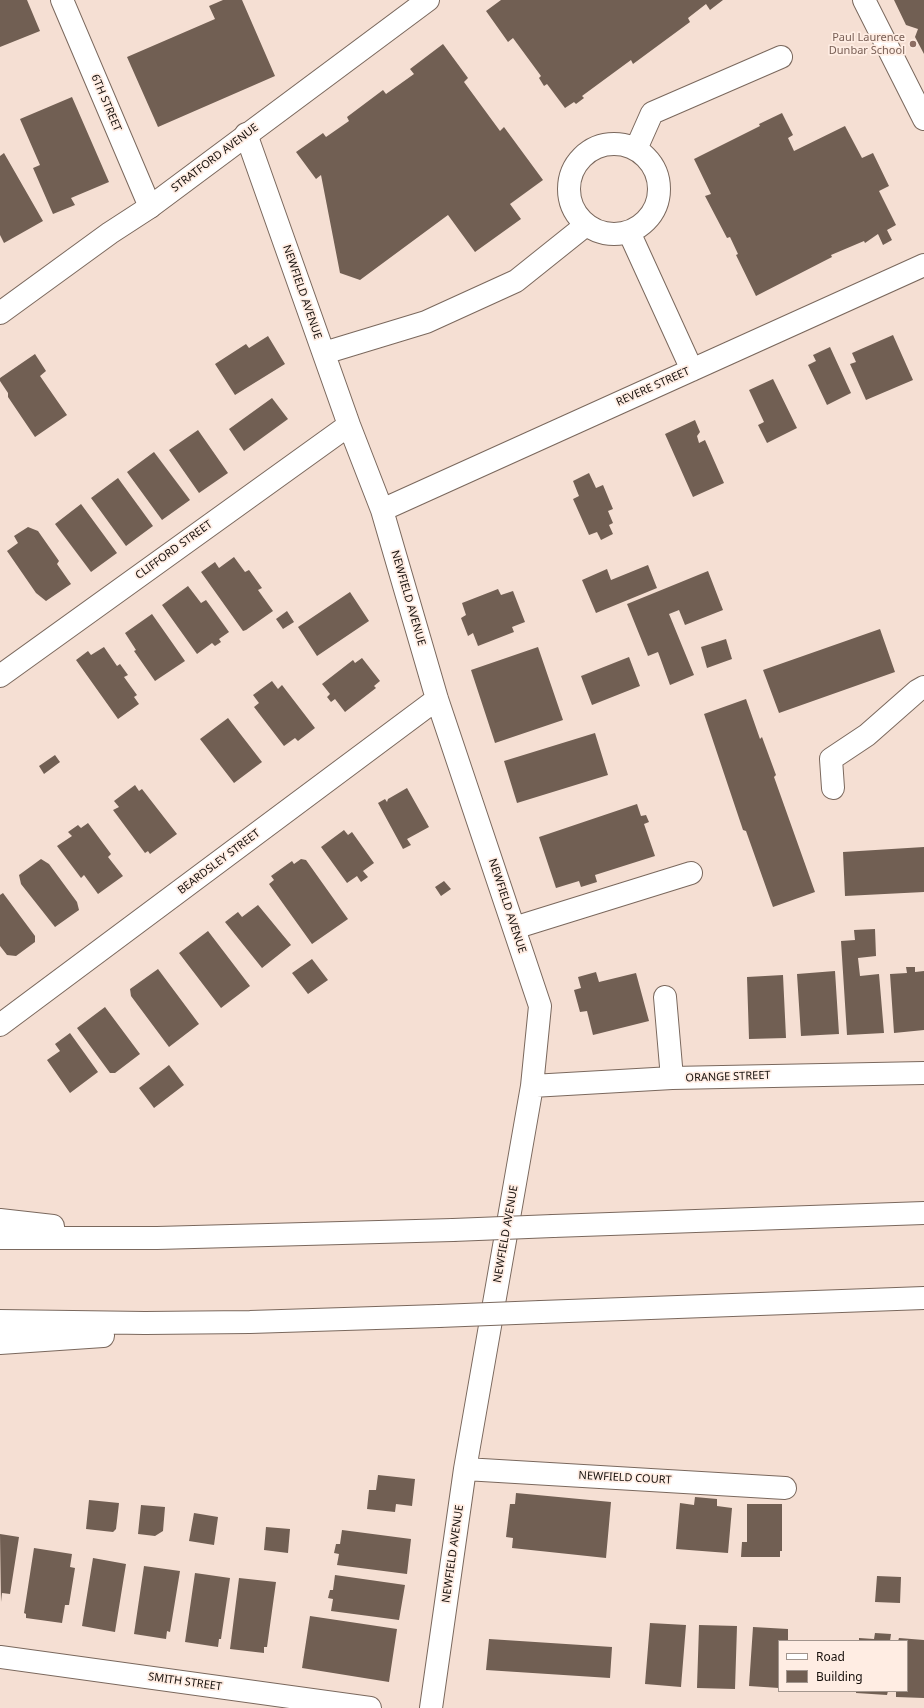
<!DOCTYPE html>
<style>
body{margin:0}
#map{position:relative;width:924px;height:1708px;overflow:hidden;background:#f5dfd3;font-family:"Noto Sans",sans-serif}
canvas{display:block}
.legend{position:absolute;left:778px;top:1640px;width:130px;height:52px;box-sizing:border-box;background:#ffede3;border:1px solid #a2958d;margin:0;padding:5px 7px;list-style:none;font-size:12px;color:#17100c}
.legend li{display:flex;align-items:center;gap:8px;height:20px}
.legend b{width:20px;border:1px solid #a2958d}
</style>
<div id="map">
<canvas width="924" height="1708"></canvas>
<ul class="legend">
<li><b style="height:5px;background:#fff"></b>Road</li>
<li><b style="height:11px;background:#715f53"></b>Building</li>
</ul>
</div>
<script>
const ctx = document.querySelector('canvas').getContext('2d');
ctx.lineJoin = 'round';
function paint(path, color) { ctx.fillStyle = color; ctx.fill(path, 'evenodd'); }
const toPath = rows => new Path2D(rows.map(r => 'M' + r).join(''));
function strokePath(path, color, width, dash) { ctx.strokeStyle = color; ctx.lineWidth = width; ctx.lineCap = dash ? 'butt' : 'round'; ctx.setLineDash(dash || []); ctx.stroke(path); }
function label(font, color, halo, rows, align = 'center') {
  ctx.font = font + ' "Noto Sans",sans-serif'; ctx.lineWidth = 3.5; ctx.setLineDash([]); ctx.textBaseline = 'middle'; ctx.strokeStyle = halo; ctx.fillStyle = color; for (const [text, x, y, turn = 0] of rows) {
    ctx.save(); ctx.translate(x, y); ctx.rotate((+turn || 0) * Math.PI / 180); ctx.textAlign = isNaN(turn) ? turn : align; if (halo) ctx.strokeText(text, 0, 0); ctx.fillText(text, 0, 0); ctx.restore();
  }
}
const building = toPath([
 [0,0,27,0,40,31,0,47],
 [223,0,242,0,275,76,158,127,127,57,215,19,209,6],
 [501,0,723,0,710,10,706,4,688,18,690,22,633,64,631,60,582,96,584,98,576,104,574,102,565,108,547,84,544,86,539,78,541,76,513,38,508,42,486,11],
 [894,0,924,0,924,54,915,37,918,29,906,25],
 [443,44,468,78,464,82,500,131,504,127,543,180,510,204,521,219,475,252,448,215,360,280,340,273,321,175,316,179,296,152,323,133,326,137,349,121,347,117,383,90,386,94,414,74,410,69],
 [72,97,109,182,71,198,75,205,53,214,33,168,40,165,20,119],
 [782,113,793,135,788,138,794,151,845,126,862,158,873,153,889,186,879,191,896,225,887,230,892,240,883,245,878,234,865,243,864,241,831,255,832,257,756,296,736,255,738,254,730,237,727,238,705,196,711,194,694,159,760,126,759,124],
 [4,153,43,221,4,243,0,235,0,156],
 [893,335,913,380,866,400,850,364,856,362,852,353],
 [268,336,285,364,235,395,215,364,246,344,249,348],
 [830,347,851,393,827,405,808,365,816,361,813,355],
 [35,354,46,371,40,376,67,415,35,437,8,397,8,393,0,381,0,378],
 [773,379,797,428,767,443,758,425,764,422,749,390],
 [272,398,288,419,244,451,229,429],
 [695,420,700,432,697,436,699,443,705,440,724,483,693,497,665,434],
 [198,430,228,473,199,493,169,450],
 [154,452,190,500,162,520,127,472],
 [589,473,596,488,603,485,613,509,608,511,613,523,609,525,613,534,601,540,597,532,589,535,573,499,579,496,573,481],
 [118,478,153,526,126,546,91,498],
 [81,504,117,553,91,572,55,524],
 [28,527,38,531,59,561,57,564,71,584,46,601,36,593,7,551,18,543,14,536],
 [234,557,245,572,249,570,262,588,258,590,273,611,246,630,243,631,201,572,215,562,219,568],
 [648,565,657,588,596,613,582,580,607,569,611,580],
 [708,571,723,610,685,625,679,610,669,614,694,675,670,685,658,652,648,656,627,604],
 [188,586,201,603,206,600,229,632,219,639,221,642,215,646,212,643,197,654,162,605],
 [498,589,501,595,513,591,525,622,512,627,514,632,478,646,473,633,468,636,461,618,466,615,462,603],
 [350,592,369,621,317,656,298,627],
 [287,611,294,622,283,629,276,619],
 [152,614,185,661,155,681,134,651,136,650,125,633],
 [880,629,895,672,779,713,763,670],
 [726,639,732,659,707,668,701,647],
 [104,647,117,666,120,664,128,675,124,677,137,695,134,697,139,704,118,719,76,660,88,651,91,655],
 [538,647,563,720,495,743,471,670],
 [629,657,640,686,592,705,581,676],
 [362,658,380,681,374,686,376,688,345,712,335,699,331,702,327,697,330,694,322,684,353,660,355,663],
 [272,681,278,689,282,685,315,728,298,741,295,738,284,746,254,707,259,703,253,695],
 [746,699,760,739,762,737,776,775,774,777,815,892,773,907,746,831,743,830,704,714],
 [228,718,262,762,234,783,200,739],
 [595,733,608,775,517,803,504,761],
 [55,755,60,762,44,774,39,766],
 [135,785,139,791,142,789,177,834,150,854,148,851,145,853,113,810,119,807,114,801],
 [407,788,429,827,407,839,411,845,403,849,378,803,385,799,387,802,388,799],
 [637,804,641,816,646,815,649,822,644,824,655,856,595,875,597,882,581,887,579,881,556,888,539,837],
 [88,823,111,854,108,857,123,876,98,894,84,875,81,878,57,846,72,836,68,832,78,825,81,828],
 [344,830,348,835,352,832,374,863,363,871,368,877,361,882,357,876,347,883,321,847],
 [924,847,924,892,845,896,843,852],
 [41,859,49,864,77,902,79,910,55,927,21,884,19,875],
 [301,859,306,860,348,919,312,944,269,884,274,880,271,876,292,861,294,864],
 [444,881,451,889,441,896,435,887],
 [3,893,35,936,35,942,16,956,7,955,0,946,0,895],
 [258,905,291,945,262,968,225,922,238,912,242,917],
 [875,929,876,956,858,958,860,976,879,974,884,1033,847,1035,841,941,855,940,854,930],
 [208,931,250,986,221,1008,179,953],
 [312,959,328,980,308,994,292,973],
 [906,967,915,967,915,972,924,971,924,1030,894,1033,890,974,907,973],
 [158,969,199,1024,169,1047,131,996,130,989],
 [835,971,839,1034,801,1036,797,974],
 [596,972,599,982,636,973,649,1021,593,1035,587,1011,580,1012,574,990,581,988,578,977],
 [783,975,786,1038,749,1039,747,977],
 [105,1007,140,1054,115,1073,110,1073,77,1028],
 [70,1033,98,1072,70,1093,47,1060,60,1051,55,1044],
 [169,1065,184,1085,154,1108,139,1088],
 [378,1475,415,1479,412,1506,396,1504,395,1512,367,1509,369,1490,376,1490],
 [516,1493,611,1502,606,1558,512,1548,513,1538,506,1537,510,1504,515,1504],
 [695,1497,717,1499,717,1506,732,1508,728,1553,676,1549,680,1503,694,1505],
 [89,1500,119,1503,116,1529,113,1532,86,1529],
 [747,1504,782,1504,782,1551,780,1551,780,1557,741,1557,742,1542,747,1542],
 [141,1505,165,1507,163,1531,155,1536,138,1534],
 [194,1513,218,1517,214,1545,189,1541],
 [266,1527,290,1529,288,1553,264,1550],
 [342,1530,411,1539,407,1574,337,1565,339,1554,334,1553,336,1544,340,1544],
 [0,1534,19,1537,10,1594,2,1593,1,1602],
 [34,1548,72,1554,70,1567,75,1568,69,1605,65,1605,62,1623,26,1618,26,1614,24,1613],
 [93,1558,126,1564,115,1632,82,1626],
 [144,1566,180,1571,170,1632,167,1631,166,1639,134,1634],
 [195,1573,230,1578,221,1639,219,1639,218,1647,185,1642],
 [335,1575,405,1585,399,1620,331,1611,333,1599,328,1598,330,1590,333,1590],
 [877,1576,901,1577,900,1603,875,1602],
 [239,1578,276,1582,267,1647,264,1647,264,1653,230,1649],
 [310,1616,397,1629,389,1682,302,1668],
 [650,1623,686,1625,681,1687,645,1684],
 [699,1625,737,1626,735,1689,697,1688],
 [753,1627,788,1629,788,1641,779,1641,779,1688,749,1686],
 [875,1633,891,1634,890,1641,859,1641,859,1638,874,1639],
 [899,1638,924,1640,924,1698,896,1697,896,1691,907,1691,907,1641,898,1641],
 [489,1639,612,1647,610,1678,486,1670],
 [856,1691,888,1691,887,1695,856,1693]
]);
const minor = toPath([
 [62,0,150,207],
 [864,0,924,119],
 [246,134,349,425,382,510,437,699,540,1006,532,1086,465,1469,431,1708],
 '569 189a45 45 0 1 1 90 0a45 45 0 1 1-90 0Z',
 [636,149,652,113,781,57],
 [629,232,692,370],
 [324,353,426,322,516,281,586,225],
 [382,510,924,265],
 [0,676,349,425],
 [833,788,831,759,867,735,917,691,924,687],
 [514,928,691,873],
 [665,997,672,1078],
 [0,1025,437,699],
 [532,1086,672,1078,924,1073],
 [465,1469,785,1488],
 [0,1657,370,1708]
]);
const major = toPath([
 [0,313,110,233,150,207,428,0]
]);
const highway = toPath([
 [0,1220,53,1226],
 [553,1226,924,1213],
 [0,1238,157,1238,453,1230],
 [541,1312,924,1298],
 [0,1321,145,1323,250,1322,439,1316],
 [0,1343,103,1336]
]);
const highwayBridge = toPath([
 [453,1230,553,1226],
 [439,1316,541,1312]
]);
const markers = [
 [913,44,4,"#8d6e63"]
];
const educationNames = [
 ["Paul Laurence",905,38],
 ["Dunbar School",905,51]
];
const streetNames = [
 ["6TH STREET",106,103,67],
 ["STRATFORD AVENUE",215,158,-37],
 ["NEWFIELD AVENUE",302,292,71],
 ["REVERE STREET",653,387,-24],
 ["CLIFFORD STREET",174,550,-36],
 ["NEWFIELD AVENUE",408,598,74],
 ["BEARDSLEY STREET",219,862,-37],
 ["NEWFIELD AVENUE",507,906,72],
 ["ORANGE STREET",728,1077,-2],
 ["NEWFIELD AVENUE",506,1234,-80],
 ["NEWFIELD COURT",625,1478,3],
 ["NEWFIELD AVENUE",453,1554,-82],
 ["SMITH STREET",185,1682,8]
];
paint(building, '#715f53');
strokePath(minor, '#7a685d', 24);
strokePath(major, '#7a685d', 24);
strokePath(highway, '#7a685d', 24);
strokePath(minor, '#fff', 22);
strokePath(major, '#fff', 22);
strokePath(highway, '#fff', 22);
strokePath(highwayBridge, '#7a685d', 24, []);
strokePath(highwayBridge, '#fff', 22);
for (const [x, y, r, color] of markers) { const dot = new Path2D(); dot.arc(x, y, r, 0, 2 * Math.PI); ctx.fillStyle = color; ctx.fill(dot); strokePath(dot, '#ffede3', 1.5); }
label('11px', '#785e54', '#ffede3', educationNames, 'right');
label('11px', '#17100c', '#ffede3', streetNames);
</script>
